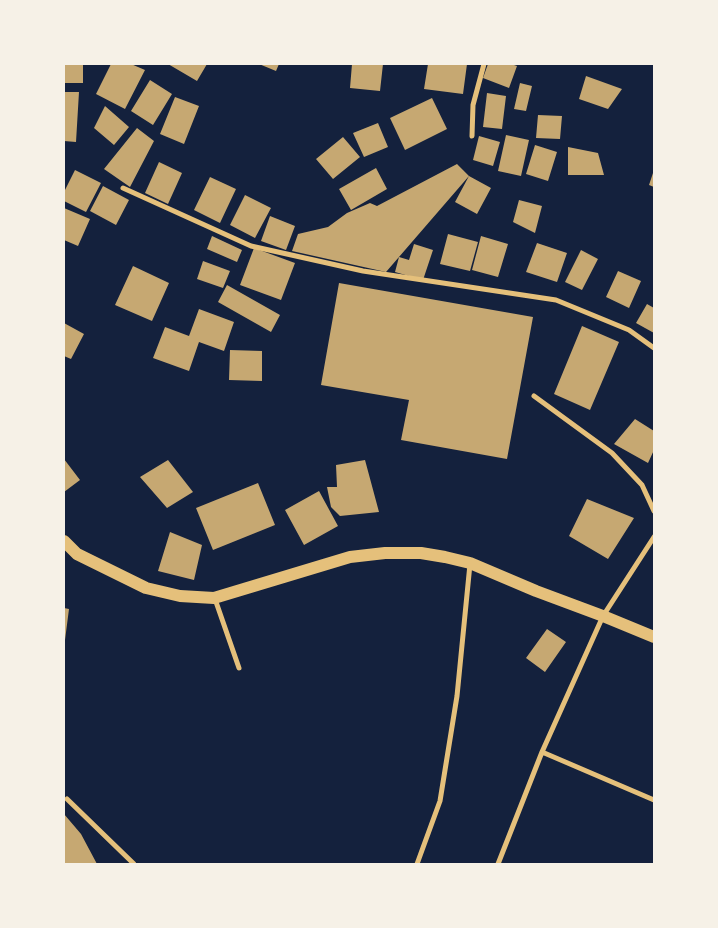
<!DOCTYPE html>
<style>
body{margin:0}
#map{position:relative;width:718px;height:928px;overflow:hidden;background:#14213d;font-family:Quicksand,sans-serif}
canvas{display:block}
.frame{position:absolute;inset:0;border:65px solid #f6f1e7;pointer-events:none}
</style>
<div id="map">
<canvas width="718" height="928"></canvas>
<div class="frame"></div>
</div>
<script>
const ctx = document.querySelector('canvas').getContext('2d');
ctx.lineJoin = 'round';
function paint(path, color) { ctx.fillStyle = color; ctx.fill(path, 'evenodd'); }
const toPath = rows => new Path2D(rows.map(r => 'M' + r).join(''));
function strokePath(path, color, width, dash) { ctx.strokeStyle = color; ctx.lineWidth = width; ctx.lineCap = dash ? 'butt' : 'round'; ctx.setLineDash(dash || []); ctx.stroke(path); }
const building = toPath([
 [64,64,83,64,83,83,64,83],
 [111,64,131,64,145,70,125,109,96,94],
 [168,64,207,64,197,81],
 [259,64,279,64,276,71],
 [352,64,383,64,380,91,350,88],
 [428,64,467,64,463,94,424,89],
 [488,64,511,64,517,66,509,88,483,78],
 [586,76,622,89,608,109,579,99],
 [150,80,172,94,153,125,131,111],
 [520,83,532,86,526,111,514,109],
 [64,92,79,92,76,142,64,141],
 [487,93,506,96,502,129,483,127],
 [175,97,199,106,184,144,160,134],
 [432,98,447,129,405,150,390,118],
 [105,106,129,127,114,145,94,128],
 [538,115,562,116,560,139,536,138],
 [378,123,388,147,364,157,353,133],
 [137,128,154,141,130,187,104,169],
 [506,135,529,140,521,176,498,171],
 [479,136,500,142,493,166,473,160],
 [343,137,360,157,333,179,316,159],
 [535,145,557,152,548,181,526,174],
 [568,147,598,153,604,175,568,175],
 [159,162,182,173,168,204,145,193],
 [457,164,469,176,386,272,292,251,298,234,328,227,347,213,370,203,377,206],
 [376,168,387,189,351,210,339,189],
 [75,170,101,183,86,212,64,201,64,192],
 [654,170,654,187,649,185],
 [469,176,491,188,477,214,455,202],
 [210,177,236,189,220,223,194,210],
 [103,186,129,200,116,225,90,211],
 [245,195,271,208,255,238,230,225],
 [519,200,542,206,535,233,513,222],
 [64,208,90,219,78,246,64,240],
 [270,216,295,226,286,250,261,241],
 [448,234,478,242,470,271,440,264],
 [212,236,242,250,237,262,207,249],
 [481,236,508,244,498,277,472,270],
 [537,243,567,253,557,282,526,272],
 [414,244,433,250,423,280,395,272,399,257,409,260],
 [254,248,295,263,281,300,240,285],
 [581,250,598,259,582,290,565,282],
 [203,261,230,271,223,288,197,279],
 [133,266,169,283,152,321,115,305],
 [618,271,641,281,629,308,606,297],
 [339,283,533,317,507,459,401,440,409,400,321,385],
 [227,285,280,315,271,332,218,302],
 [647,304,654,308,654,333,636,323],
 [199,309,234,322,224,351,199,342,189,371,153,358,165,327,189,336],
 [64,323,84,334,71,359,64,356],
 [582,326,619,342,590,410,554,394],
 [230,350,262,351,262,381,229,380],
 [635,419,654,431,654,450,648,463,614,444],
 [64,459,80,480,64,492],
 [168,460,193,492,167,508,140,477],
 [365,460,379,512,340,516,331,507,327,487,337,487,336,465],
 [258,483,275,525,213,550,196,508],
 [319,491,338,526,304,545,285,510],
 [587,499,634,518,608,559,569,536],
 [170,532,202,545,194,580,158,571],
 [64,608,69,609,65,640,64,640],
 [547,629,566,642,545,672,526,658],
 [64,814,81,834,97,864,64,864]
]);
const minor = toPath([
 [472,136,473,105,484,64],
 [123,188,251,246,363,271,556,300,629,330,654,348],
 [534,396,612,453,642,485,654,511],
 [215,599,239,668],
 [542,752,654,800],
 [67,799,134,864],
 [417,864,440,801,457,696,470,564],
 [498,864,542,752,603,616,654,537]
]);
const primary = toPath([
 [64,541,77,554,146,588,180,596,214,598,350,557,385,553,421,553,445,557,470,563,536,591,603,616,654,637]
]);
paint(building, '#c6a872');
strokePath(minor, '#e5c07b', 5);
strokePath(primary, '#e5c07b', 12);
</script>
